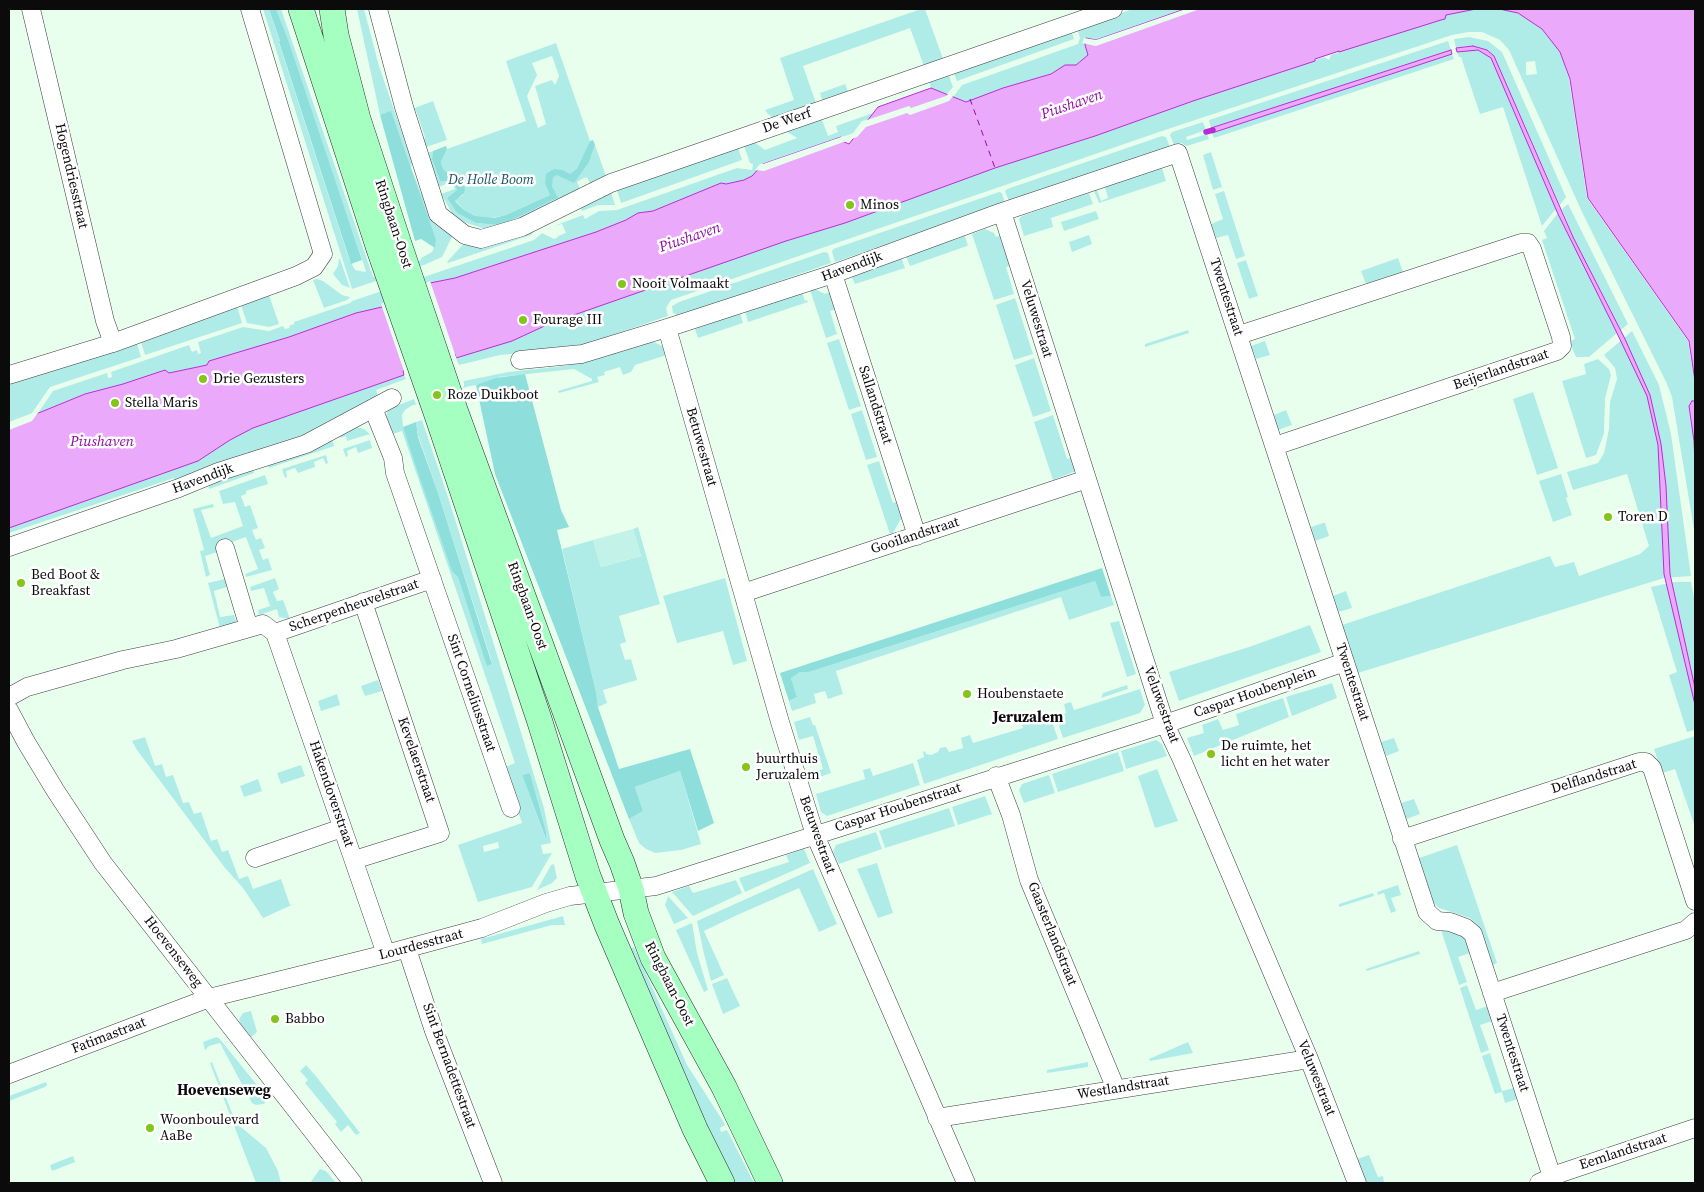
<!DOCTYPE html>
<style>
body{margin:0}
#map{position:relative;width:1704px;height:1192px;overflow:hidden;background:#e9ffee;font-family:"Source Serif 4",serif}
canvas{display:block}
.frame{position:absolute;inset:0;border:10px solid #0b0b0b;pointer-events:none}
</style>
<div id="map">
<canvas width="1704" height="1192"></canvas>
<div class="frame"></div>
</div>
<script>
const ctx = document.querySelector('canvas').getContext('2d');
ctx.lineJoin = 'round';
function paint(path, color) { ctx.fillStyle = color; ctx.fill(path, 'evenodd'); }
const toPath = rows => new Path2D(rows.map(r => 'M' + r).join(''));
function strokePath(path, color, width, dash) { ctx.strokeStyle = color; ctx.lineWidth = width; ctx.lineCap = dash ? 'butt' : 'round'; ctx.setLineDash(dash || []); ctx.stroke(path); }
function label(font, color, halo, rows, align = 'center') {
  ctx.font = font + ' "Source Serif 4",serif'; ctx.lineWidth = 5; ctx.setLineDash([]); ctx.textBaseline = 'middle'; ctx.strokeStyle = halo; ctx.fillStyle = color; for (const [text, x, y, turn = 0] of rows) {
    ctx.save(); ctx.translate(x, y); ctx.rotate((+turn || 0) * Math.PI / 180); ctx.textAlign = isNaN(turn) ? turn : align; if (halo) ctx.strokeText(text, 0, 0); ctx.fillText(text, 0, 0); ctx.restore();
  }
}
const green = toPath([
 [263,9,269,9,280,42,279,43,349,259,355,270,365,272,366,271,276,9,281,9,373,277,421,260,421,258,432,252,436,243,391,112,380,115,357,9,364,9,379,66,412,162,411,168,421,193,429,197,425,203,435,219,453,235,442,257,424,265,352,289],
 [921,9,925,9,943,59,924,66,910,28,803,66,816,103,773,118,768,114,765,110,794,100,780,58],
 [1133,9,1185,9,1096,40,1086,38,1085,45,1088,55,1076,65,1065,65,1051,74,1003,88,967,102,953,97,962,85,1078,44,1080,38,1077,28],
 [1476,9,1499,9,1518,13,1542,29,1560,52,1569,79,1587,198,1688,341,1695,383,1695,401,1692,401,1689,407,1695,445,1695,536,1672,397,1667,384,1582,212,1509,50,1500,40,1482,32,1469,32,1452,35,1168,129,671,300,666,308,668,316,589,343,547,351,500,355,459,365,457,361,456,358,512,341,551,323,786,241,845,223,995,168,1095,136,1193,101,1272,74,1280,73,1324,57,1329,60,1331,55,1339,52,1444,19,1446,15],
 [1535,61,1537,74,1526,75,1526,62],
 [1071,30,1074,39,957,81,953,71],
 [1469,37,1488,41,1502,52,1566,197,1560,205,1494,56,1487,50,1468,46,1456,48,1454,39],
 [1448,41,1451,50,1211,128,1209,120],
 [556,43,590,141,585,153,589,162,595,145,607,179,591,186,587,177,582,179,577,182,581,191,507,226,485,229,464,222,452,213,441,194,455,189,452,182,438,187,425,154,433,151,432,158,453,180,457,190,447,198,457,213,476,223,498,225,557,199,552,186,550,195,506,215,487,219,475,216,464,210,455,200,463,195,456,173,445,171,443,169,441,162,447,149,526,121,506,61],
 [552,56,559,76,555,85,552,80,535,86,546,124,538,128,527,96,537,75,532,63],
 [1468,50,1478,50,1491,58,1558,214,1616,329,1617,333,1589,357,1576,357,1572,348,1570,341,1575,339,1542,240,1547,238,1544,231,1558,213,1555,210,1542,226,1503,107,1480,114,1461,57,1459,57,1457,52],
 [1452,54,1454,59,1214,138,1212,133],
 [948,73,953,87,947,94,931,88,929,80],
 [845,84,848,91,822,100,820,93],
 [433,101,447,140,423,148,422,145,425,137,416,111,412,109],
 [873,113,868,120,862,121,853,133,759,170,752,176,744,180,726,184,653,211,638,213,626,220,596,232,455,278,430,283,382,307,356,313,289,337,210,361,207,365,169,373,165,370,123,384,85,394,38,413,53,391,107,373,108,378,112,377,111,372,189,345,192,352,197,350,198,354,201,353,198,342,243,327,269,331,283,326,285,329,290,328,289,326,294,324,294,322,350,303,352,301,534,240,542,233,554,239,558,237,556,230,558,236,566,233,562,224,554,226,583,215,585,219,599,211,617,210,737,168,752,170,753,164,750,163,743,143,754,142,765,150,797,138,784,130,821,117,828,136,838,132,836,126],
 [1203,122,1206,130,1186,137,1187,140,1207,134,1209,139,1187,146,1181,143,1174,145,1170,135,1172,132],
 [1162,136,1166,137,1170,147,1009,202,1005,191,1007,189],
 [737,144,742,160,621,203,616,187],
 [1211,152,1222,187,1213,190,1203,155],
 [1162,168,1166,181,1099,203,1094,191,1097,190,1101,201,1108,198,1105,187],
 [610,189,615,205,598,205,582,211,579,204],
 [1224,191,1245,256,1236,259,1228,235,1216,238,1211,224,1223,219,1215,194],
 [999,192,1002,193,1005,203,835,262,832,252,833,249],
 [1089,193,1093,204,1051,218,1053,227,1024,236,1019,219,1022,216],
 [1568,204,1628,324,1621,330,1573,237,1562,209],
 [1096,211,1099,219,1064,231,1061,222],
 [536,229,531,235,448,263,447,262,466,241],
 [985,229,994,233,996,237,1003,234,1013,265,1006,267,1014,294,994,300,972,234],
 [1089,235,1092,244,1072,252,1069,242],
 [965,236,968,246,970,245,910,266,906,256],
 [824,252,828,253,831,263,682,315,677,318,675,313,673,314,672,306,679,302],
 [901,257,905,268,855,284,851,275],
 [1398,258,1403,272,1366,284,1361,271],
 [339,259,340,259,350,288,342,285,333,274,338,266],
 [1246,260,1258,296,1249,299,1237,263],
 [317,279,323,281,342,295,350,297,347,300,324,308,313,280],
 [813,288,825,294,831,292,837,309,830,311,837,334,826,338,810,290],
 [802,292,805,301,807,300,808,302,748,322,745,311],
 [269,295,279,324,269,327,247,323,241,305],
 [1015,298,1033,354,1014,360,996,305],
 [237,306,242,323,145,355,140,339],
 [740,313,743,323,698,338,695,329],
 [1188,330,1189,333,1145,347,1145,344],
 [1632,331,1659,385,1671,434,1691,576,1664,578,1358,673,1342,625,1550,556,1555,567,1574,562,1579,576,1640,554,1649,546,1627,474,1573,490,1567,472,1598,463,1604,453,1609,429,1610,402,1617,379,1615,368,1604,355],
 [839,339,861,406,849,410,827,343],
 [136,340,141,357,50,387,30,416,9,423,9,384],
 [652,341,662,346,667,355,635,365,631,372,623,375,620,367,604,372,605,375,597,377,599,382,559,393,558,391,592,381,592,379,574,369,499,377,499,380,466,387,411,406,405,410,402,415,403,427,458,577,488,665,492,664,491,659,438,493,418,435,416,422,422,420,449,500,508,690,544,808,551,843,541,845,543,854,552,853,532,887,478,902,458,845,522,823,503,768,515,763,402,431,393,434,386,415,389,409,414,399,416,404,464,387,464,381,508,372,565,366],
 [530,773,546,831,545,837,522,775],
 [498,842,499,848,484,852,483,846],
 [1265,341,1270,355,1256,359,1251,346],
 [1034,358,1051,411,1033,417,1015,365],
 [1598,359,1609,369,1611,375,1605,399,1604,433,1596,455,1586,458,1562,381,1586,374,1584,364],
 [404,375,406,379,376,390,379,399,337,423,176,484,174,478,9,533,9,528,198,461,230,440,253,428],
 [1533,392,1558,468,1537,475,1513,399],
 [862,410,877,457,866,460,851,414],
 [1286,410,1292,425,1278,430,1274,415],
 [1053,415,1067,459,1074,457,1076,471,1053,480,1034,422],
 [356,427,364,429,370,434,347,441,346,436,340,438,339,435],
 [332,439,334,446,269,468,267,464],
 [370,440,372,448,358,453,356,447,347,451,348,456,346,457,343,449],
 [326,455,328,463,326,464,323,458,314,462,315,467,298,473,295,468,286,471,287,477,285,478,282,469],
 [879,461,893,503,900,500,906,518,900,520,893,533,890,534,867,465],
 [253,469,254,473,209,489,208,485],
 [1561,474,1568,497,1566,498,1572,515,1553,522,1539,481],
 [265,475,268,484,246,491,246,494,241,496,245,507,250,505,258,528,252,530,256,540,261,538,265,548,259,550,263,560,268,558,272,570,246,577,245,574,258,569,246,537,218,547,217,552,205,556,210,575,206,577,200,551,204,550,193,509,213,504,214,507,201,510,211,538,243,526,235,502,223,504,219,491],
 [1323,523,1325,523,1329,536,1315,541,1311,527],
 [638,527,660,604,619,616,626,642,620,644,625,660,631,659,637,680,603,690,607,703,598,707,596,692,562,549,593,540,601,567,641,556,633,529],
 [275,578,279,589,273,592,277,601,283,600,290,619,279,617,277,609,259,615,258,610,270,606,264,588,251,591,250,587],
 [725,578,747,661,733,665,723,631,677,643,663,596],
 [225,579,227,587,214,591,220,617,234,615,236,622,220,628,208,583],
 [1095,581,1101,597,1111,596,1114,605,1069,620,1061,597,836,671,843,694,828,699,825,691,814,694,816,703,792,711,789,701,797,697,791,678,793,676,800,672,809,672],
 [1674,582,1691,582,1695,602,1695,730,1687,732,1669,675,1677,672,1651,587],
 [1346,591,1352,608,1338,612,1333,596],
 [1119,621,1136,674,1127,677,1110,623],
 [1310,625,1321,652,1179,701,1169,672,1249,647],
 [378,680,382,691,365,696,361,686],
 [1332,683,1337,698,1292,716,1286,697],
 [1127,685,1128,689,1101,698,1103,693],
 [1140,689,1145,705,1140,713,1063,738,1056,717,1066,713,1064,704,1071,702,1074,710],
 [337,694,340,705,321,711,318,701],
 [1283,698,1289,717,1194,756,1187,738,1204,733,1202,725,1218,719,1223,730,1239,725,1236,714],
 [1050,716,1058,739,924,784,917,760,924,757,923,752,925,751,926,754,931,755,938,752,940,748,946,747,949,752,963,748,961,738,970,735,973,743,1023,728,1020,720,1026,718,1028,721,1035,719,1040,720],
 [810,717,813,725,815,725,831,773,811,780,810,774,823,769,813,736,799,740,794,722],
 [1695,736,1695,827,1675,769,1662,773,1654,749],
 [145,737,155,766,162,764,166,777,173,775,183,803,189,802,194,814,201,812,211,841,217,839,222,852,228,850,239,879,248,876,253,889,281,879,290,905,294,904,263,918,243,888,225,868,137,750,132,741],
 [1394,738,1399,751,1386,756,1381,742],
 [1156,740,1162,744,1167,756,1126,769,1121,751],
 [1118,752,1124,771,1058,792,1052,774],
 [913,763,920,785,827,816,821,812,816,794,865,779,863,770,870,768,873,776],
 [301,765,305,776,281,784,277,773],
 [1157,769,1178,821,1155,828,1138,776],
 [680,771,701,844,681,850,655,853,646,849,639,843,629,819,643,811,635,787],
 [1049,775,1055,793,1024,803,1019,790,1022,784],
 [258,779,262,791,244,797,240,786],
 [985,796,992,814,958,825,952,807],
 [1414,799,1420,814,1406,819,1401,803],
 [949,808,955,826,885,848,879,831],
 [876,832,882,849,839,864,833,852,836,845],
 [1457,845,1497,963,1493,965,1478,925,1470,918,1439,908,1434,903,1419,858],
 [804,849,810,863,745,892,739,878,789,862,786,855],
 [877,863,893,913,878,918,857,869],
 [554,864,557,878,552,883,537,890,551,865],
 [813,869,837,924,819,932,799,888,735,916,704,931,724,975,711,981,704,954,697,921],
 [736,880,742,893,693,916,672,892,689,886,693,893],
 [1398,885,1401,895,1391,898,1396,911,1391,913,1384,893,1378,895,1377,892],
 [1373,893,1374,896,1339,907,1339,904],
 [668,896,688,918,674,924,665,905],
 [563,916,565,925,552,925,482,944,481,939],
 [692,923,697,953,708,990,704,992,676,930],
 [1441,930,1457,932,1466,939,1470,953,1458,957,1467,982,1459,985],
 [634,947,687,1065,723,1121,725,1125,720,1128,721,1132,727,1130,754,1183,734,1183,654,1017,660,1014,658,1010,652,1013,626,950],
 [1419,951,1420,954,1367,971,1366,969],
 [727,978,740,1006,723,1014,712,984],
 [1467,985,1476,1010,1488,1006,1492,1021,1480,1025,1489,1050,1481,1053,1460,988],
 [251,1011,257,1032,251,1037,240,1024,239,1019,243,1013],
 [216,1037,219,1038,265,1095,266,1099,264,1104,256,1105,252,1103,220,1043,209,1046,205,1050,203,1042],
 [1188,1042,1193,1053,1150,1061,1149,1059],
 [1490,1053,1502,1091,1514,1088,1518,1099,1505,1103,1502,1092,1495,1094,1482,1056],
 [212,1062,236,1123,266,1148,278,1171,281,1183,256,1183,210,1063],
 [1088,1062,1088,1067,1047,1073,1047,1070],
 [306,1065,315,1075,360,1133,356,1135,348,1125,341,1132,335,1124,337,1122,305,1083,308,1080,300,1071],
 [46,1082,47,1085,45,1087,9,1101,9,1096],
 [1369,1155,1378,1177,1383,1176,1384,1183,1366,1183,1357,1159],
 [73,1156,75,1162,52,1171,50,1165],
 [320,1169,326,1171,336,1183,310,1183]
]);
const forest = toPath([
 [269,9,276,9,288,40,362,260,351,264,279,42,280,41],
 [391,111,436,240,435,248,421,239,415,241,380,115],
 [593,140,595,145,589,162,574,183,557,175,553,177,552,186,558,198,505,223,498,225,476,223,457,213,447,198,457,190,453,181,440,181,432,158,433,151,446,146,447,149,441,162,443,169,448,173,456,173,461,176,465,189,464,193,455,201,464,210,475,216,494,218,506,215,550,195,545,183,546,174,554,169,562,170,570,174,577,169,590,141],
 [525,374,561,510,569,527,557,530,596,692,598,707,619,769,690,749,714,823,698,831,680,771,635,787,643,811,629,819,495,474,476,385,496,378],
 [416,422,418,437,438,493,492,664,487,666,458,577,452,571,415,464,403,427],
 [1102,568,1111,596,1101,597,1095,581,809,672,800,672,791,678,797,697,789,701,780,673],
 [530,773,546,831,546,839,522,775]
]);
const pitch = toPath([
 [633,529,641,556,601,567,593,540]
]);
const water = toPath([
 [1185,9,1476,9,1446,15,1445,19,1441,20,1339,52,1339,51,1315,59,1315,61,1193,101,1095,136,995,168,845,223,786,241,551,323,512,341,456,358,455,354,403,371,404,375,253,428,230,440,198,461,9,528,9,423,41,412,85,394,123,384,165,370,169,373,207,365,209,361,289,337,356,313,382,307,430,283,455,278,596,232,626,220,638,213,653,211,721,183,726,184,744,180,752,176,763,164,841,137,842,141,849,144,878,107,931,88,966,102,1003,88,1051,74,1065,65,1076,65,1088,55,1085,45,1086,38,1096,40,1185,9],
 [1499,9,1695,9,1695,381,1689,341,1588,198,1570,79,1560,52,1542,29,1518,13,1499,9],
 [1473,46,1487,50,1494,56,1573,237,1625,339,1650,395,1661,444,1666,486,1670,574,1695,688,1695,705,1664,574,1658,445,1647,396,1615,329,1558,214,1491,58,1478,50,1457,52,1456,48,1473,46],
 [1451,50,1452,54,1212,133,1211,128,1451,50],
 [1692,401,1695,401,1695,464,1694,441,1689,406,1692,401]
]);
const pier = toPath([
 [1186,9,1200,9,1096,46,1082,43,1084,38,1096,40],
 [949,93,954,95,949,101,910,115,907,113,866,127,857,137,849,140,864,121,909,106,911,108,946,96],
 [844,136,844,139,849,140,764,171,755,170,760,164,763,164],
 [430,281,457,360,453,357,406,373,406,377,381,304],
 [40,410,32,421,9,430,9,422]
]);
const stream = toPath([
 [1206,132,1213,130]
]);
const ferry = toPath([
 [970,99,995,168]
]);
const minor = toPath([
 [31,9,105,321,113,343],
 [378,9,404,107,438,214,465,235,481,239,522,227,611,183,1113,9],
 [1002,212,1165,724,1182,760,1309,1059,1357,1183],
 [833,274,917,536],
 [667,328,780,722,815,835,966,1183],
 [1239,335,1521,243,1528,243,1532,249,1561,337,1562,346,1557,351,1275,446],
 [520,360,582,354,667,328,833,274,1002,212,1178,153,1427,912,1437,921,1450,922,1466,928,1473,934,1554,1183],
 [9,375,113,343,296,276,314,267,323,254,250,9],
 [373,408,393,458,395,473,511,808],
 [9,547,179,488,218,472,306,444,392,398],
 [225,548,249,628],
 [743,593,1087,479],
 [275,633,386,954],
 [9,697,27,687,123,660,176,649,263,624,275,633,432,579],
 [9,710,26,742,55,790,103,863,353,1183],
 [996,776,1011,815,1029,880,1116,1089],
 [1402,839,1639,762,1646,762,1652,768,1695,901],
 [255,858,342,828],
 [354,860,440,833,363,602],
 [407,949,434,1031,493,1183],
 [1492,993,1686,930,1695,922],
 [9,1074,209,998,386,954,482,928,546,903,570,896,656,886,1165,724,1345,662],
 [937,1118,1309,1059],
 [1539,1183,1561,1173,1695,1128]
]);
const secondary = toPath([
 [301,9,379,249,438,418,539,719,588,876,607,925,695,1129,722,1183],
 [332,9,336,35,358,119,399,244,455,410,612,840,622,863,631,889,636,913,653,958,724,1087,770,1183]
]);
const markers = [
 [850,205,5,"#83c519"],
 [622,284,5,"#83c519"],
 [523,320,5,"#83c519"],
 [203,379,5,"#83c519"],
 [437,395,5,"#83c519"],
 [115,403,5,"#83c519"],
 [1608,517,5,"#83c519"],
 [21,583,5,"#83c519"],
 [967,694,5,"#83c519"],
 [1211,754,5,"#83c519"],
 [746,767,5,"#83c519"],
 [275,1019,5,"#83c519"],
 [150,1128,5,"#83c519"]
];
const streetNames = [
 ["De Werf",787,121,-19],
 ["Hogendriesstraat",71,176,77],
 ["Ringbaan-Oost",393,224,72],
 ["Havendijk",852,267,-20],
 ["Twentestraat",1226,297,72],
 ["Veluwestraat",1036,319,73],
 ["Beijerlandstraat",1501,370,-19],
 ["Sallandstraat",875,405,72],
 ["Betuwestraat",701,447,74],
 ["Havendijk",203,479,-20],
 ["Gooilandstraat",915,536,-18],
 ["Scherpenheuvelstraat",354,606,-19],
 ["Ringbaan-Oost",527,606,70],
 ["Twentestraat",1352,682,72],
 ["Sint Corneliusstraat",471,693,71],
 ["Caspar Houbenplein",1255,693,-19],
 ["Veluwestraat",1161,705,70],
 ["Kevelaerstraat",416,760,71],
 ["Delflandstraat",1594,777,-17],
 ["Hakendoverstraat",331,794,71],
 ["Caspar Houbenstraat",898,808,-18],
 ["Betuwestraat",817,835,70],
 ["Gaasterlandstraat",1052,934,68],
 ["Lourdesstraat",421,945,-15],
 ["Hoevenseweg",173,952,52],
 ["Ringbaan-Oost",669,984,63],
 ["Fatimastraat",109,1036,-21],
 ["Twentestraat",1512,1053,72],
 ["Sint Bernadettestraat",449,1066,70],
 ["Veluwestraat",1316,1078,68],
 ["Westlandstraat",1123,1088,-9],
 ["Eemlandstraat",1623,1152,-18]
];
const parkNames = [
 ["De Holle Boom",491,180]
];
const poiNames = [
 ["Minos",860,205],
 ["Nooit Volmaakt",632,284],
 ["Fourage III",533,320],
 ["Drie Gezusters",213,379],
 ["Roze Duikboot",447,395],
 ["Stella Maris",125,403],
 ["Toren D",1618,517],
 ["Bed Boot &",31,575],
 ["Breakfast",31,591],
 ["Houbenstaete",977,694],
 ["De ruimte, het",1221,746],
 ["licht en het water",1221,762],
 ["buurthuis",756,759],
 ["Jeruzalem",756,775],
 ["Babbo",285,1019],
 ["Woonboulevard",160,1120],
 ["AaBe",160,1136]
];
const waterNames = [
 ["Piushaven",1072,105,-19],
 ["Piushaven",690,238,-19],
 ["Piushaven",102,442]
];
const neighbourhoodNames = [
 ["Jeruzalem",1028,718],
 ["Hoevenseweg",224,1091]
];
paint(green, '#b0ece7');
paint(forest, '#8ededc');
paint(pitch, '#c3f2e8');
paint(water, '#eba9fb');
strokePath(water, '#ba2bd7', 1);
paint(pier, '#e9ffee');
strokePath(stream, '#ba2bd7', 5.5);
strokePath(ferry, '#910ca5', 1, [6, 5]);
strokePath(minor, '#3e3e3e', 19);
strokePath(secondary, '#2d2d2d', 26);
strokePath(minor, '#fff', 18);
strokePath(secondary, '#a4ffc1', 25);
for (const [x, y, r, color] of markers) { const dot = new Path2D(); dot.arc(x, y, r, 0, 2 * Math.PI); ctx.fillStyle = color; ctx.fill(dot); strokePath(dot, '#fff', 2); }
label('14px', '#0b0b0b', '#fff', streetNames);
label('italic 14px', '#175567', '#fff', parkNames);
label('14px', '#0b0b0b', '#fff', poiNames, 'left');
label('italic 15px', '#910ca5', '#fff', waterNames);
label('bold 15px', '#0b0b0b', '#fff', neighbourhoodNames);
</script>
